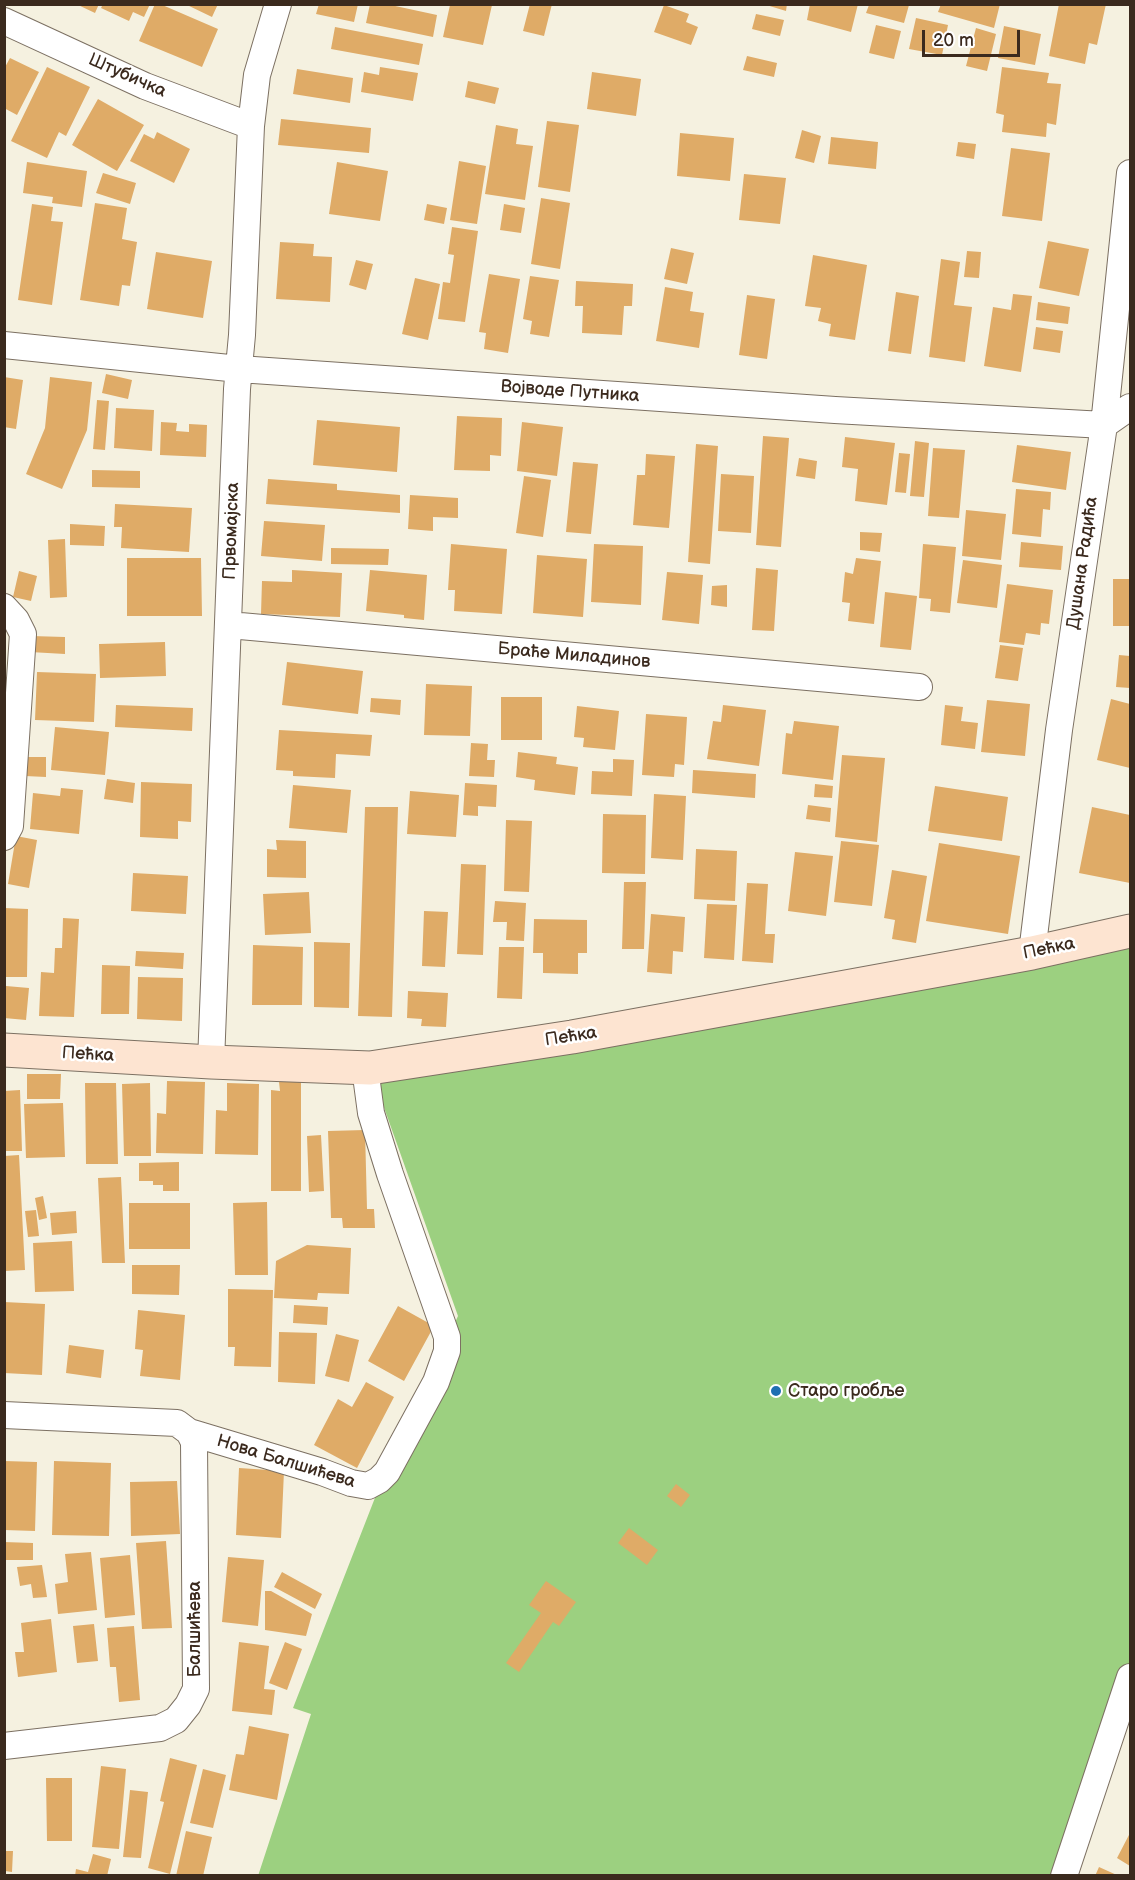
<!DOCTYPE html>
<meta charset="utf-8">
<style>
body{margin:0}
#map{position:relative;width:1135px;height:1880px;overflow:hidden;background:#f5f1e0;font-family:"Balsamiq Sans",sans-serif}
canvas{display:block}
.frame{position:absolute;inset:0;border:6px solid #3b2a1e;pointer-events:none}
.scale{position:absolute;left:922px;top:30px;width:98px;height:27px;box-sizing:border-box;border:3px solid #3b2a1e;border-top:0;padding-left:8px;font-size:18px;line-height:21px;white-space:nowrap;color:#3b2a1e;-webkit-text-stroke:4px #fff;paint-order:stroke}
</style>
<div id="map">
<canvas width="1135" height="1880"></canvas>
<div class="frame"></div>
<div class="scale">20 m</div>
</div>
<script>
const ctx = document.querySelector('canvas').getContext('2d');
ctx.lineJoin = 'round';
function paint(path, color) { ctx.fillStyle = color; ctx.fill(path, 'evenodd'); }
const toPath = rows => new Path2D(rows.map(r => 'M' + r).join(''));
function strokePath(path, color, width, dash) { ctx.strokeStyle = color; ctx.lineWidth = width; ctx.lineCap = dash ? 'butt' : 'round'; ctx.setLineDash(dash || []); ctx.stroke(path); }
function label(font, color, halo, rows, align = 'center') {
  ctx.font = font + ' "Balsamiq Sans",sans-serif'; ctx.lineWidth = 5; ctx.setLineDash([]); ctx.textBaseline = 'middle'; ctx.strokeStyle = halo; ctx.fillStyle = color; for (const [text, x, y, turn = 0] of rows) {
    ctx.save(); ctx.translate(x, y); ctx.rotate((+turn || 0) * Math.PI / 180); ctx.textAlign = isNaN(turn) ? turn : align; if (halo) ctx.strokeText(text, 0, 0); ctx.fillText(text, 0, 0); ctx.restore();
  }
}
const green = toPath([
 [1130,928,1130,1677,1064,1875,258,1876,311,1714,293,1708,387,1467,458,1316,370,1068]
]);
const building = toPath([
 [76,4,99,4,95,13],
 [103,4,150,4,144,17,133,12,129,21,101,8],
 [155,4,160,4,218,29,202,67,139,41],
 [185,4,218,4,212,17],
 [319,4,358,4,354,22,316,14],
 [370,4,386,4,437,15,433,37,366,23],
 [530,4,552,4,544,36,523,31],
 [763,4,787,4,786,11],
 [810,4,858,4,851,32,807,20],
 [941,4,1000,4,994,28,938,12],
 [1059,4,1106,4,1097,45,1089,43,1085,64,1049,56],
 [450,5,492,5,483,45,443,37],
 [664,5,689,14,686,22,698,27,691,45,654,32],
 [869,5,909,5,904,23,866,13],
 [756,14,784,20,780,36,752,29],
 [916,18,948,25,942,55,909,49],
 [876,25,901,31,894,59,869,53],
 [1004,26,1041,34,1035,65,998,58],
 [335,27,423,44,419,65,331,49],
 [976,28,996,34,987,71,966,66],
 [747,56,777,63,774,77,743,70],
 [10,58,39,72,17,115,4,108,4,69],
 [47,67,90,87,66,136,59,132,47,158,11,141],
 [380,67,418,73,413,101,361,92,364,72,379,75],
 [1002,67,1049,73,1047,83,1061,84,1056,125,1047,123,1046,137,1002,132,1004,115,996,113],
 [297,69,353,78,350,103,293,94],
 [592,72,641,79,636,116,587,109],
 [468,81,499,88,495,104,465,97],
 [98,99,144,125,117,171,72,145],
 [281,119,371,128,369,153,278,145],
 [547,121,579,125,570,192,538,187],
 [496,125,518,129,516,144,533,146,525,200,485,194],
 [802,130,821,136,814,163,795,158],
 [157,132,190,149,174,183,130,161,144,134,154,139],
 [680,133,734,138,730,181,677,176],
 [831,137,878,142,876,169,828,164],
 [958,142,976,144,974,159,956,156],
 [1011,148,1050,153,1042,221,1002,216],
 [459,161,486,166,477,224,450,220],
 [27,162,87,171,82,207,52,203,53,197,23,193],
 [337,162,388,171,380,221,329,214],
 [103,173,136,183,130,204,96,193],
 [744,174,786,178,780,224,739,220],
 [541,198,570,203,560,269,531,264],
 [95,203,127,208,122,239,137,242,130,286,122,285,119,306,80,300],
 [32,204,53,207,51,221,63,222,52,305,18,300],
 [427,204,447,208,444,224,424,220],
 [504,204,525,208,521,233,500,230],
 [452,227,478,231,465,322,438,319,443,282,450,283,454,255,448,254],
 [1048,241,1089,249,1079,296,1039,288],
 [280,242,314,244,313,256,332,257,330,302,276,299],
 [671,248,694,253,687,284,664,279],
 [967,251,981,252,979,278,964,277],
 [156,252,212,261,203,318,147,309],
 [813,255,867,265,855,340,829,336,831,324,818,321,821,308,805,306],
 [941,259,960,262,954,305,972,307,965,362,929,357],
 [356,260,373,264,366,290,349,285],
 [489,274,520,279,508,353,484,349,486,333,479,332],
 [530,276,559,280,549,337,530,334,532,321,523,319],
 [415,278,440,284,428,340,402,334],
 [576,281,633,284,632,306,624,306,622,335,582,333,583,306,575,306],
 [665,287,693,292,690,311,704,313,699,348,656,341],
 [896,292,919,296,911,354,888,351],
 [1013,294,1032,296,1021,372,984,366,993,307,1011,310],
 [747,295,775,299,767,359,739,355],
 [1038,302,1070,307,1068,324,1036,320],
 [1036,327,1063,331,1060,353,1033,349],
 [106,374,132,380,128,399,102,393],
 [4,377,23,380,16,429,4,427],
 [50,377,92,382,87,430,62,489,26,474,45,428],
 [97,400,109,401,105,450,93,449],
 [116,408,154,410,152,451,114,448],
 [457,416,502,418,501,456,490,455,490,471,454,470],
 [317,420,400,427,397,472,313,465],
 [161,422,177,423,176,431,189,432,189,424,207,425,206,457,160,455],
 [522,422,563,427,557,476,517,471],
 [763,436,789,438,781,547,756,545],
 [845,437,895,443,887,505,855,501,858,469,842,467],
 [915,441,929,443,924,497,910,496],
 [696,444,718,446,710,564,688,562],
 [1017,445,1071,452,1066,490,1012,482],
 [933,448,965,450,959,518,928,516],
 [899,453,910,454,906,493,895,492],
 [646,454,675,456,669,528,633,525,637,475,645,475],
 [799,458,817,461,815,479,796,476],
 [573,462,598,464,591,534,566,532],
 [92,470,140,471,140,488,92,487],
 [721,474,754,476,751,533,718,531],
 [524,476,551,480,543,537,516,533],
 [268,479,337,484,337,490,400,495,400,513,266,504],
 [1016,489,1051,492,1050,510,1043,509,1041,537,1012,534],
 [410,495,458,498,458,518,433,517,433,531,408,529],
 [115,504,192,508,189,552,121,548,122,527,114,527],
 [966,510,1006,514,1001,560,962,556],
 [264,521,325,525,322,561,261,556],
 [70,524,105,526,104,546,70,545],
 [860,532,882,533,880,552,860,550],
 [65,539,67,597,50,598,48,540],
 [1021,542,1063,546,1061,570,1019,567],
 [451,544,507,549,502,614,454,611,455,590,448,590],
 [594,544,643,546,641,605,591,602],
 [923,544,956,547,950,613,930,611,931,599,919,598],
 [331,548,389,549,388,565,331,564],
 [537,555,587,559,583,617,533,613],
 [127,558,201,558,202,616,127,616],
 [856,558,881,561,874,624,848,621,850,603,842,602,845,572,853,574],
 [963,560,1002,565,997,608,957,603],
 [756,568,778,570,774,631,752,630],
 [292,570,342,573,340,617,261,614,262,581,292,582],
 [370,570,427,575,424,620,404,618,404,615,366,611],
 [19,571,37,576,31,601,13,597],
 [667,572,703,575,699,624,662,620],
 [1113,579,1130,579,1130,626,1113,626],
 [1007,584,1053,590,1049,624,1041,623,1040,635,1026,633,1024,645,999,642],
 [727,585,727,607,711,605,712,586],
 [885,592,917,596,911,650,880,647],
 [31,636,65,637,65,654,30,652],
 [165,642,166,676,100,678,99,644],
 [1000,645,1023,648,1018,681,995,678],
 [1119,655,1130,656,1130,688,1116,687],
 [287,662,363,671,358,714,282,705],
 [37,672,96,674,94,722,35,720],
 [426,684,472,686,470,736,424,735],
 [501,697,542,697,542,740,501,740],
 [371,698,401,700,400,715,370,712],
 [1111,699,1130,704,1130,768,1097,760],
 [987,700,1030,704,1025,756,981,752],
 [116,705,193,708,192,731,115,727],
 [723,705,766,710,759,766,707,759,713,721,721,722],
 [945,705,963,707,961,721,978,723,975,749,941,745],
 [577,706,619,711,615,750,583,747,584,738,574,737],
 [646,714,687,717,684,765,675,764,674,777,642,775],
 [794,721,839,726,833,780,782,774,786,733,792,734],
 [55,727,109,732,105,775,51,770],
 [279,730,372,735,370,756,336,754,335,778,293,776,293,771,276,770],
 [471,743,488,744,487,760,495,760,494,777,469,776],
 [518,752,557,757,556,764,578,767,575,795,534,790,535,780,516,777],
 [842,755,885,758,877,842,835,837],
 [26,757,46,757,46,777,25,776],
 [613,759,634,760,632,796,591,794,592,771,613,772],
 [693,770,756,774,755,798,692,793],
 [107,779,135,783,133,803,104,799],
 [141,782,192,784,191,822,178,821,178,839,140,837],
 [465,783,497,785,496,807,478,806,478,816,463,815],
 [815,784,833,786,832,798,814,797],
 [293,785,351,790,347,833,289,828],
 [935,786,1008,797,1002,841,928,831],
 [61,788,83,790,79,834,30,829,33,793,60,796],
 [410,791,459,795,456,837,407,834],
 [654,794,686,796,683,860,651,858],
 [808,805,831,808,830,822,806,819],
 [365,807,398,807,392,1017,358,1016],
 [1092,807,1130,815,1130,883,1079,873],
 [603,814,646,815,645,874,602,873],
 [506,820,532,821,529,892,504,891],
 [16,836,37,840,29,888,8,884],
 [276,840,306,841,306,878,267,877,267,849,277,850],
 [841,841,879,845,872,906,834,902],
 [939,843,1020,856,1008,934,926,921],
 [696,849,737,851,735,901,694,899],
 [795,852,833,856,826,916,788,911],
 [461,864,486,865,483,955,457,954],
 [892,870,927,876,916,943,892,939,895,920,884,918],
 [133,873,188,876,186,914,131,911],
 [624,882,646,882,644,949,622,949],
 [747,883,768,884,765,934,775,934,773,963,742,961],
 [309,892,311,933,265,935,263,894],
 [495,901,526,903,524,941,506,940,507,922,493,922],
 [707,904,737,905,734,960,704,958],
 [4,908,28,909,27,977,4,977],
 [424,911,448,912,445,967,422,966],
 [651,914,685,917,683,952,673,951,672,974,647,972],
 [63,918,79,919,74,1017,39,1016,41,972,54,973,55,948,62,948],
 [534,919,587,920,587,953,578,953,578,974,543,973,543,953,533,953],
 [314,942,350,943,349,1008,314,1007],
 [253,945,303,947,302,1005,252,1005],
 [499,947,524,947,522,999,497,998],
 [136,951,184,953,183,969,135,966],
 [102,965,130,966,129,1014,101,1014],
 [138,977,183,978,182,1021,137,1019],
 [6,986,29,988,26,1020,4,1018],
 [408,991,448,993,446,1027,421,1026,422,1019,407,1018],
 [27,1074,61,1074,60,1099,27,1099],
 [167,1081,205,1082,203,1154,156,1153,157,1113,166,1114],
 [279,1082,301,1082,301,1191,271,1191,271,1090,280,1091],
 [85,1083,116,1083,118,1164,86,1164],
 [150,1083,151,1156,124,1156,122,1084],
 [227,1083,259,1084,258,1155,215,1154,216,1110,227,1111],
 [20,1090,22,1151,4,1151,4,1091],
 [63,1103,65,1157,26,1158,24,1104],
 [365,1130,367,1209,374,1209,375,1228,343,1228,342,1218,331,1218,328,1131],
 [321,1135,324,1191,309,1192,307,1136],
 [19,1155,25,1270,4,1271,4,1156],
 [179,1162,179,1191,163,1191,163,1185,153,1185,153,1181,139,1181,139,1163],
 [121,1177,125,1263,102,1263,98,1178],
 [43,1196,47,1218,39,1220,35,1198],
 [267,1202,268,1275,235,1275,233,1203],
 [129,1203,190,1203,190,1249,129,1249],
 [36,1210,39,1236,28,1237,25,1211],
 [76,1211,77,1233,52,1235,50,1213],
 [72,1241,74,1291,35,1292,33,1243],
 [307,1245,351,1248,349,1294,318,1293,317,1300,274,1298,276,1261],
 [132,1265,180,1265,179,1295,132,1294],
 [228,1289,273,1290,271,1367,234,1366,235,1347,228,1347],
 [4,1302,45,1304,42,1375,4,1373],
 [294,1305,328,1307,327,1325,293,1323],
 [398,1306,434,1326,404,1381,368,1361],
 [138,1310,185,1315,180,1380,140,1376,143,1350,135,1349],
 [279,1332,317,1333,315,1384,278,1382],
 [336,1334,359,1340,349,1382,325,1376],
 [69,1345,104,1350,101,1378,66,1373],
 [366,1382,394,1397,357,1468,314,1445,338,1399,352,1407],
 [4,1461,37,1462,35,1531,4,1530],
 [54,1461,111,1463,109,1536,52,1535],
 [239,1468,284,1471,281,1538,236,1535],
 [177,1481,180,1534,131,1536,130,1482],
 [676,1484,690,1495,681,1507,667,1496],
 [629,1528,658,1550,647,1565,618,1543],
 [166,1541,172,1628,142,1629,136,1543],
 [4,1542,33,1543,33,1560,4,1560],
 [91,1552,97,1610,58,1614,55,1584,68,1582,65,1554],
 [130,1555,135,1615,105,1618,100,1558],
 [228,1557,264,1560,258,1626,222,1622],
 [42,1565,47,1597,33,1598,31,1584,20,1586,17,1567],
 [282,1572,322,1594,315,1609,274,1587],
 [546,1581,576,1602,559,1626,553,1622,519,1672,506,1663,541,1613,529,1605],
 [265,1591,271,1591,312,1614,306,1636,265,1630],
 [51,1619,57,1672,18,1677,15,1652,24,1652,21,1623],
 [94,1624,98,1661,77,1663,73,1626],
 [134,1626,140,1700,119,1702,116,1667,110,1667,107,1628],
 [239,1642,269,1646,264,1689,275,1690,272,1715,232,1711],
 [285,1642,302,1649,287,1690,269,1683],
 [249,1726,289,1734,277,1800,229,1790,236,1754,244,1755],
 [170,1758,197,1765,170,1874,148,1868,164,1802,160,1801],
 [101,1766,126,1769,119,1849,92,1847],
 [203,1769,226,1775,213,1828,190,1823],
 [46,1778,72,1778,72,1841,47,1841],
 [130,1790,148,1792,141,1858,123,1857],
 [186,1831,212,1837,203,1876,176,1876],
 [1130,1833,1130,1866,1117,1858],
 [5,1851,13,1851,12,1872,5,1871],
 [93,1854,111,1859,107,1876,75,1876,76,1869,88,1872],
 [1099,1867,1119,1876,1095,1876]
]);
const street = toPath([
 [4,21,145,86,251,126],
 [4,345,239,369,835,410,1104,425,1130,407],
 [4,607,16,620,23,634,10,826,4,837],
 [229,625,919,687],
 [1032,953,1059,730,1104,425,1130,173],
 [211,1062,237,389,242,335,251,126,257,75,278,4],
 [4,1415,177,1423,189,1432,322,1472,351,1483,368,1486,379,1480,387,1472,436,1382,447,1351,447,1337,390,1174,371,1113,365,1068],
 [4,1746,160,1728,176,1720,188,1705,196,1689,194,1442,189,1432],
 [1064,1876,1130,1677]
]);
const secondary = toPath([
 [4,1050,211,1062,370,1068,572,1037,1032,953,1130,931]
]);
const markers = [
 [776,1391,6,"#1f6fb2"]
];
const streetNames = [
 ["Штубичка",127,76,24],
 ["Војводе Путника",570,392,4],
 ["Првомајска",232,531,-88],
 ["Душана Радића",1083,563,-82],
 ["Браће Миладинов",574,656,5],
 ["Пећка",1049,949,-12],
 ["Пећка",571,1037,-9],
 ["Пећка",88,1055,3],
 ["Нова Балшићева",286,1462,17],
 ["Балшићева",195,1629,-90]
];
const poiNames = [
 ["Старо гробље",788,1391]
];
paint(green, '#9cd080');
paint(building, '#dfab67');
strokePath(street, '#7c7062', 28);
strokePath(secondary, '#7c7062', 35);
strokePath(street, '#fff', 26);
strokePath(secondary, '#fde4d1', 33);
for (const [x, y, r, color] of markers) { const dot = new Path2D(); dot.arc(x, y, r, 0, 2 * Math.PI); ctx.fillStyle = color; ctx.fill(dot); strokePath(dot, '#fff', 2); }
label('18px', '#3b2a1e', '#fff', streetNames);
label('18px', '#3b2a1e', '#fff', poiNames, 'left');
</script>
